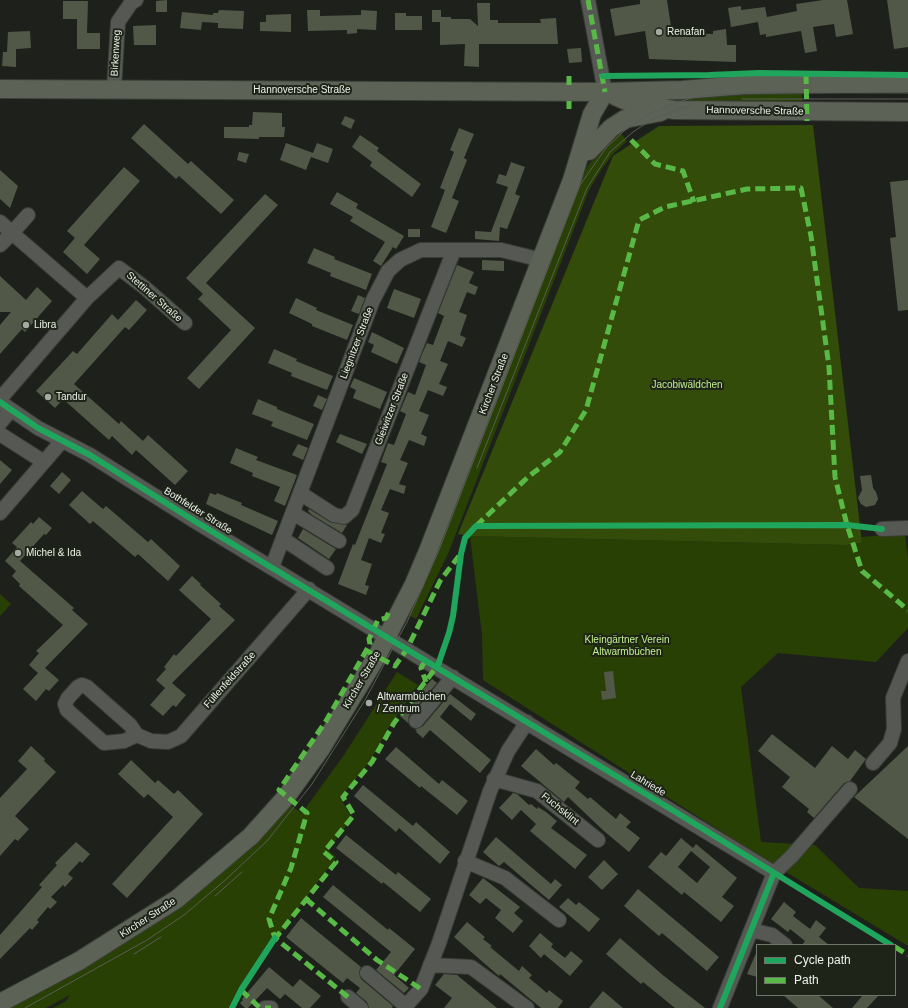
<!DOCTYPE html>
<meta charset="utf-8">
<style>
body{margin:0}
#map{position:relative;width:908px;height:1008px;overflow:hidden;background:#1e211b;font-family:Helvetica,sans-serif}
canvas{display:block}
.legend{position:absolute;left:756px;top:944px;width:140px;height:52px;box-sizing:border-box;background:#1e2418;border:1px solid #71766c;margin:0;padding:5px 7px;list-style:none;font-size:12px;color:#eef2ea}
.legend li{display:flex;align-items:center;gap:8px;height:20px}
.legend b{width:20px;border:1px solid #71766c}
</style>
<div id="map">
<canvas width="908" height="1008"></canvas>
<ul class="legend">
<li><b style="height:5px;background:#20a55d"></b>Cycle path</li>
<li><b style="height:5px;background:#58b947"></b>Path</li>
</ul>
</div>
<script>
const ctx = document.querySelector('canvas').getContext('2d');
ctx.lineJoin = 'round';
function paint(path, color) { ctx.fillStyle = color; ctx.fill(path, 'evenodd'); }
const toPath = rows => new Path2D(rows.map(r => 'M' + r).join(''));
function strokePath(path, color, width, dash) { ctx.strokeStyle = color; ctx.lineWidth = width; ctx.lineCap = dash ? 'butt' : 'round'; ctx.setLineDash(dash || []); ctx.stroke(path); }
function label(font, color, halo, rows, align = 'center') {
  ctx.font = font + ' Helvetica,sans-serif'; ctx.lineWidth = 4; ctx.setLineDash([]); ctx.textBaseline = 'middle'; ctx.strokeStyle = halo; ctx.fillStyle = color; for (const [text, x, y, turn = 0] of rows) {
    ctx.save(); ctx.translate(x, y); ctx.rotate((+turn || 0) * Math.PI / 180); ctx.textAlign = isNaN(turn) ? turn : align; if (halo) ctx.strokeText(text, 0, 0); ctx.fillText(text, 0, 0); ctx.restore();
  }
}
const green = toPath([
 [802,89,802,105,709,106,630,98],
 [619,131,627,141,613,154,601,170,589,190,448,554,416,619,405,613,578,184,589,164],
 [905,534,908,559,908,628,876,662,778,653,741,687,761,842,815,845,859,888,908,891,908,946,763,858,483,680,482,635,470,536,846,545,862,543,861,537],
 [0,594,11,604,0,616],
 [397,672,418,685,390,725,370,761,340,798,352,818,328,850,336,857,279,935,235,1008,53,1008,66,1001,70,995,46,1008,3,1008,59,979,285,805,289,808,291,806,302,813,344,755]
]);
const forest = toPath([
 [813,125,862,543,846,545,470,536,458,534,613,156,659,126]
]);
const building = toPath([
 [167,0,167,12,156,12,156,1],
 [640,0,667,0,672,33,713,34,713,31,726,29,727,45,736,45,736,62,649,59,645,31,615,36,610,9,640,4],
 [823,0,847,0,853,34,836,37,834,24,813,27,817,51,805,53,801,31,766,37,766,34,760,35,758,22,731,27,728,8,741,6,741,10,765,7,767,17,797,11,796,4],
 [887,0,908,0,908,47,894,49],
 [63,1,88,1,87,33,100,33,100,49,77,49,77,19,63,19],
 [477,3,490,3,490,20,498,20,498,23,541,23,540,19,556,18,558,44,479,44,479,67,464,66,465,44,440,45,440,22,432,22,432,10,441,10,441,17,451,17,451,19,470,19,478,26],
 [219,10,244,11,243,29,218,28,218,23,202,22,201,30,180,28,182,12,213,15,213,13,218,13],
 [307,10,320,10,320,16,361,15,361,10,377,11,376,30,357,29,357,33,347,34,347,30,308,31],
 [395,13,406,13,406,16,422,16,422,30,395,30],
 [291,14,291,32,260,31,260,22,266,22,266,15],
 [156,25,156,45,134,45,133,26],
 [30,31,31,48,16,49,16,67,2,66,3,52,7,52,8,32],
 [581,48,582,62,569,63,567,49],
 [253,112,282,113,282,127,285,127,284,137,259,137,259,139,224,138,224,127,249,127,249,125,252,125],
 [345,116,355,120,351,129,341,124],
 [144,124,188,164,191,161,234,200,221,214,179,176,176,179,131,138],
 [459,128,474,134,464,158,467,160,452,198,459,201,446,233,431,227,445,190,440,188,454,152,450,150],
 [360,135,379,148,377,151,421,184,412,197,370,166,372,162,352,147],
 [286,143,313,153,317,143,333,149,328,163,311,157,306,170,280,160],
 [239,152,249,154,246,163,237,160],
 [511,162,525,167,515,194,520,196,507,229,500,227,499,241,475,239,475,231,491,232,508,187,496,183,499,174,506,176],
 [124,167,140,181,84,245,100,259,87,274,63,252,75,238,67,231],
 [0,170,18,186,10,208,0,199],
 [908,180,908,310,898,311,890,238,896,237,890,182],
 [337,192,358,204,356,208,404,236,396,249,393,247,381,266,373,261,385,242,350,221,353,217,330,204],
 [265,194,278,205,206,283,255,328,199,389,187,378,231,330,198,299,203,294,186,278],
 [408,229,420,229,420,237,408,237],
 [314,248,335,257,334,259,372,274,366,290,330,276,331,273,307,263],
 [482,260,504,261,504,271,482,270],
 [457,265,474,272,469,283,478,287,475,295,467,292,459,312,467,315,460,335,466,338,462,347,448,341,440,361,448,364,439,384,447,387,443,396,428,390,419,411,429,415,421,434,427,437,424,446,409,440,400,460,408,463,399,484,406,486,404,494,390,489,381,510,389,513,381,533,385,534,381,543,369,538,361,560,372,564,365,585,369,586,366,595,338,584,353,544,355,545,387,464,381,462,388,443,394,445,406,414,400,411,408,392,415,395,426,365,419,362,422,354,427,343,433,345,444,316,438,313],
 [0,276,26,300,37,287,52,301,25,332,22,329,0,354,0,325,11,312,0,312],
 [394,289,421,299,414,318,387,308],
 [358,295,365,298,359,314,351,311],
 [296,298,317,308,316,310,353,325,347,340,312,326,312,324,289,313],
 [136,300,147,310,129,330,125,327,74,384,119,424,121,421,143,441,148,435,188,471,175,485,136,450,132,455,112,436,109,440,63,399,55,408,36,391,73,351,77,354,112,314,118,320],
 [372,332,404,348,397,364,371,352,374,345,368,342],
 [274,349,297,359,296,361,333,376,327,390,291,376,292,373,268,363],
 [354,378,387,392,380,409,353,398,356,390,350,387],
 [318,395,327,399,322,410,313,406],
 [258,399,277,407,277,409,314,424,307,440,271,426,273,422,252,414],
 [340,434,367,444,362,454,336,442],
 [298,444,308,448,303,460,292,455],
 [236,448,258,457,256,460,297,475,285,506,274,501,280,487,252,476,253,473,230,463],
 [0,460,12,470,0,484],
 [62,472,71,480,59,494,50,486],
 [871,475,873,488,876,492,878,499,875,505,866,507,861,504,858,498,862,490,860,476],
 [82,491,103,509,106,506,148,542,151,539,180,566,168,581,138,554,135,557,93,521,90,524,69,505],
 [210,493,216,495,217,493,242,503,241,505,278,521,272,535,206,504],
 [309,509,330,522,347,525,342,533,312,515,308,511],
 [39,517,52,528,46,535,44,534,20,561,74,608,72,610,88,624,45,668,59,680,49,691,46,689,36,701,23,689,38,673,29,665,39,653,36,651,63,625,19,586,20,584,12,576,16,571,5,561,17,547,12,543,31,522,33,524],
 [303,529,336,549,329,559,298,538],
 [192,576,201,584,200,585,221,604,219,606,235,620,172,683,186,695,176,707,173,705,163,716,150,705,165,688,156,680,166,669,164,667,174,654,176,656,211,619,179,590],
 [613,671,616,698,602,700,601,691,606,691,604,672],
 [432,679,437,683,409,716,408,723,400,716],
 [450,694,476,714,471,721,450,704,440,717,491,760,480,773,430,730,423,738,416,732,417,731,415,729,423,726],
 [772,734,815,768,832,746,848,759,855,750,866,759,850,781,844,783,814,818,807,812,809,809,782,787,790,777,758,751],
 [31,746,45,759,44,761,56,772,15,816,29,829,18,841,15,839,0,856,0,798,27,769,18,761],
 [908,746,908,839,854,797],
 [396,747,439,784,442,780,468,801,457,815,421,786,420,788,385,759],
 [536,749,554,765,556,763,580,782,575,788,588,799,590,797,616,819,620,813,631,822,626,827,640,838,629,852,605,832,568,797,564,802,521,766],
 [131,760,155,783,158,780,174,794,178,790,203,814,127,898,112,884,173,817,148,794,144,798,118,774],
 [363,785,413,826,416,822,450,852,440,864,399,828,396,832,354,796],
 [513,793,517,794,529,805,531,804,537,809,538,807,546,812,557,821,551,828,587,855,575,869,530,831,536,824,521,810,512,820,499,808],
 [346,835,396,875,398,872,431,899,420,912,383,882,382,884,336,848],
 [496,837,551,884,555,879,562,885,549,900,504,862,499,866,483,852],
 [681,838,693,848,696,844,737,878,722,897,734,906,721,922,684,892,682,895,648,867,661,852,666,856],
 [691,851,710,867,697,883,678,867],
 [76,842,90,854,82,863,80,861,68,874,73,878,65,887,63,885,51,897,57,902,50,909,48,907,37,920,39,922,32,930,30,928,0,959,0,935,42,887,39,885,57,865,55,863],
 [604,860,618,874,602,890,588,877],
 [483,878,520,907,514,913,523,921,513,933,495,918,501,910,486,898,480,904,469,895],
 [333,885,388,930,389,928,415,949,394,975,409,988,404,993,376,970,391,952,323,897],
 [638,889,719,957,707,971,662,933,659,936,624,906],
 [568,898,576,905,579,902,600,919,589,932,559,907],
 [784,902,796,912,793,916,810,929,816,920,826,928,819,937,829,945,802,945,805,941,790,929,788,932,771,919],
 [301,918,361,967,359,972,361,979,393,1006,392,1008,369,1008,367,1002,356,993,360,988,347,978,343,983,286,937],
 [467,922,485,937,483,939,492,946,490,947,519,971,522,966,532,975,529,978,547,993,549,990,563,1001,558,1008,541,1008,500,974,499,976,454,937],
 [540,933,553,944,551,947,565,958,571,951,583,961,570,976,544,954,541,958,529,946],
 [620,938,664,976,705,1008,675,1008,643,982,641,984,606,954],
 [757,951,757,977,747,974],
 [269,967,293,987,300,979,321,996,310,1008,302,1008,285,994,280,999,267,988,248,1008,245,1008,240,1003,243,1000,242,999],
 [444,974,457,975,497,1008,444,1008,452,998,435,985],
 [603,991,623,1008,589,1008],
 [783,995,818,995,833,1008,798,1008],
 [863,995,879,995,867,1008,852,1008]
]);
const minor = toPath([
 [588,0,605,92],
 [114,89,118,22,131,3,136,0],
 [28,215,12,233,87,298],
 [0,222,12,233,0,245],
 [0,399,87,298,119,268,144,287,185,323],
 [0,402,38,428,90,455,193,520,774,873],
 [0,423,11,410],
 [0,434,44,462],
 [300,493,334,515,344,517,352,510,454,250],
 [0,513,62,441],
 [293,513,339,541],
 [882,529,908,528],
 [283,539,327,568],
 [272,567,373,300,388,271,400,260,421,250,501,250,542,260],
 [416,721,453,677],
 [137,735,124,741,104,743,67,710,65,704,68,698,78,687,82,685,87,687,130,725,137,735,151,741,168,742,181,736,309,589],
 [873,763,890,743,894,729,893,698,908,661],
 [494,779,537,791,598,840],
 [465,861,505,878,559,920],
 [751,930,772,935,785,945],
 [430,965,471,967,527,1008],
 [367,973,406,1006],
 [348,997,361,1008],
 [265,1008,271,1008],
 [404,1008,421,989,439,943,490,791,508,751,527,722],
 [720,1008,774,873,792,856,850,789]
]);
const major = toPath([
 [0,89,605,92,682,90,744,85,908,83],
 [615,96,631,103,674,110,908,112],
 [589,151,611,128,625,119,661,112],
 [0,1003,79,961,177,899,251,836,286,797,320,750,377,656,414,584,428,551,572,180,592,114,605,92]
]);
const tram = toPath([
 [742,99,908,99],
 [477,468,587,188,610,152,633,132,651,120,692,104],
 [215,896,242,872],
 [134,954,161,937],
 [25,1008,147,940,184,915,223,882,267,841,312,784,365,700,407,622,439,550,580,185,606,148,624,131,647,115,670,105,691,98,713,95,776,92,908,93]
]);
const quiet = toPath([
 [588,0,605,92],
 [806,74,807,121],
 [569,76,569,85],
 [569,109,569,101],
 [631,140,655,164,683,171,694,202],
 [476,526,528,477,560,452,586,410,639,220,665,207,747,189,801,188,811,236,829,367,835,477,847,525,862,571,908,610],
 [367,651,395,666,407,649,440,581,459,556],
 [425,661,421,668,426,682],
 [306,899,377,960,421,989],
 [274,940,336,862,324,852,354,815,343,797,372,762,394,723,438,665],
 [895,947,908,955],
 [241,990,260,1008],
 [348,997,275,938,269,919,291,868,307,813,279,790,326,721,370,644,369,639,378,620,386,618,389,612],
 [265,1008,271,1008]
]);
const cycleway = toPath([
 [603,76,709,75,759,73,908,75],
 [0,402,38,428,90,455,193,520,674,811,891,945],
 [437,668,449,633,453,616,461,554,465,538,476,526,847,525,882,529],
 [232,1008,241,990,275,938],
 [720,1008,774,873]
]);
const markers = [
 [659,32,4,"#a5a9a2"],
 [26,325,4,"#a5a9a2"],
 [48,397,4,"#a5a9a2"],
 [18,553,4,"#a5a9a2"],
 [369,703,4,"#a5a9a2"]
];
const poiNames = [
 ["Renafan",667,32],
 ["Libra",34,325],
 ["Tandur",56,397],
 ["Michel & Ida",26,553],
 ["Altwarmbüchen",377,697],
 ["/ Zentrum",377,709]
];
const streetNames = [
 ["Birkenweg",116,53,-87],
 ["Hannoversche Straße",302,90],
 ["Hannoversche Straße",755,111,1],
 ["Stettiner Straße",154,297,41],
 ["Liegnitzer Straße",357,343,-69],
 ["Kircher Straße",494,384,-69],
 ["Gleiwitzer Straße",392,409,-69],
 ["Bothfelder Straße",198,511,32],
 ["Füllenfeldstraße",230,680,-48],
 ["Kircher Straße",362,680,-60],
 ["Lahriede",648,784,31],
 ["Fuchsklint",560,809,39],
 ["Kircher Straße",148,918,-33]
];
const parkNames = [
 ["Jacobiwäldchen",687,385],
 ["Kleingärtner Verein",627,640],
 ["Altwarmbüchen",627,652]
];
paint(green, '#294004');
paint(forest, '#344c0a');
paint(building, '#515848');
strokePath(minor, '#3a3d37', 16);
strokePath(major, '#3a3d37', 20);
strokePath(minor, '#565854', 14);
strokePath(major, '#5c6255', 18);
strokePath(tram, '#5a5c57', 1);
strokePath(quiet, '#58b947', 5, [10, 5]);
strokePath(cycleway, '#20a55d', 6);
for (const [x, y, r, color] of markers) { const dot = new Path2D(); dot.arc(x, y, r, 0, 2 * Math.PI); ctx.fillStyle = color; ctx.fill(dot); strokePath(dot, '#1e2418', 1.5); }
label('10px', '#eef2ea', '#1e2418', poiNames, 'left');
label('10px', '#eef2ea', '#1e2418', streetNames);
label('10px', '#c1ef8e', '#1e2418', parkNames);
</script>
